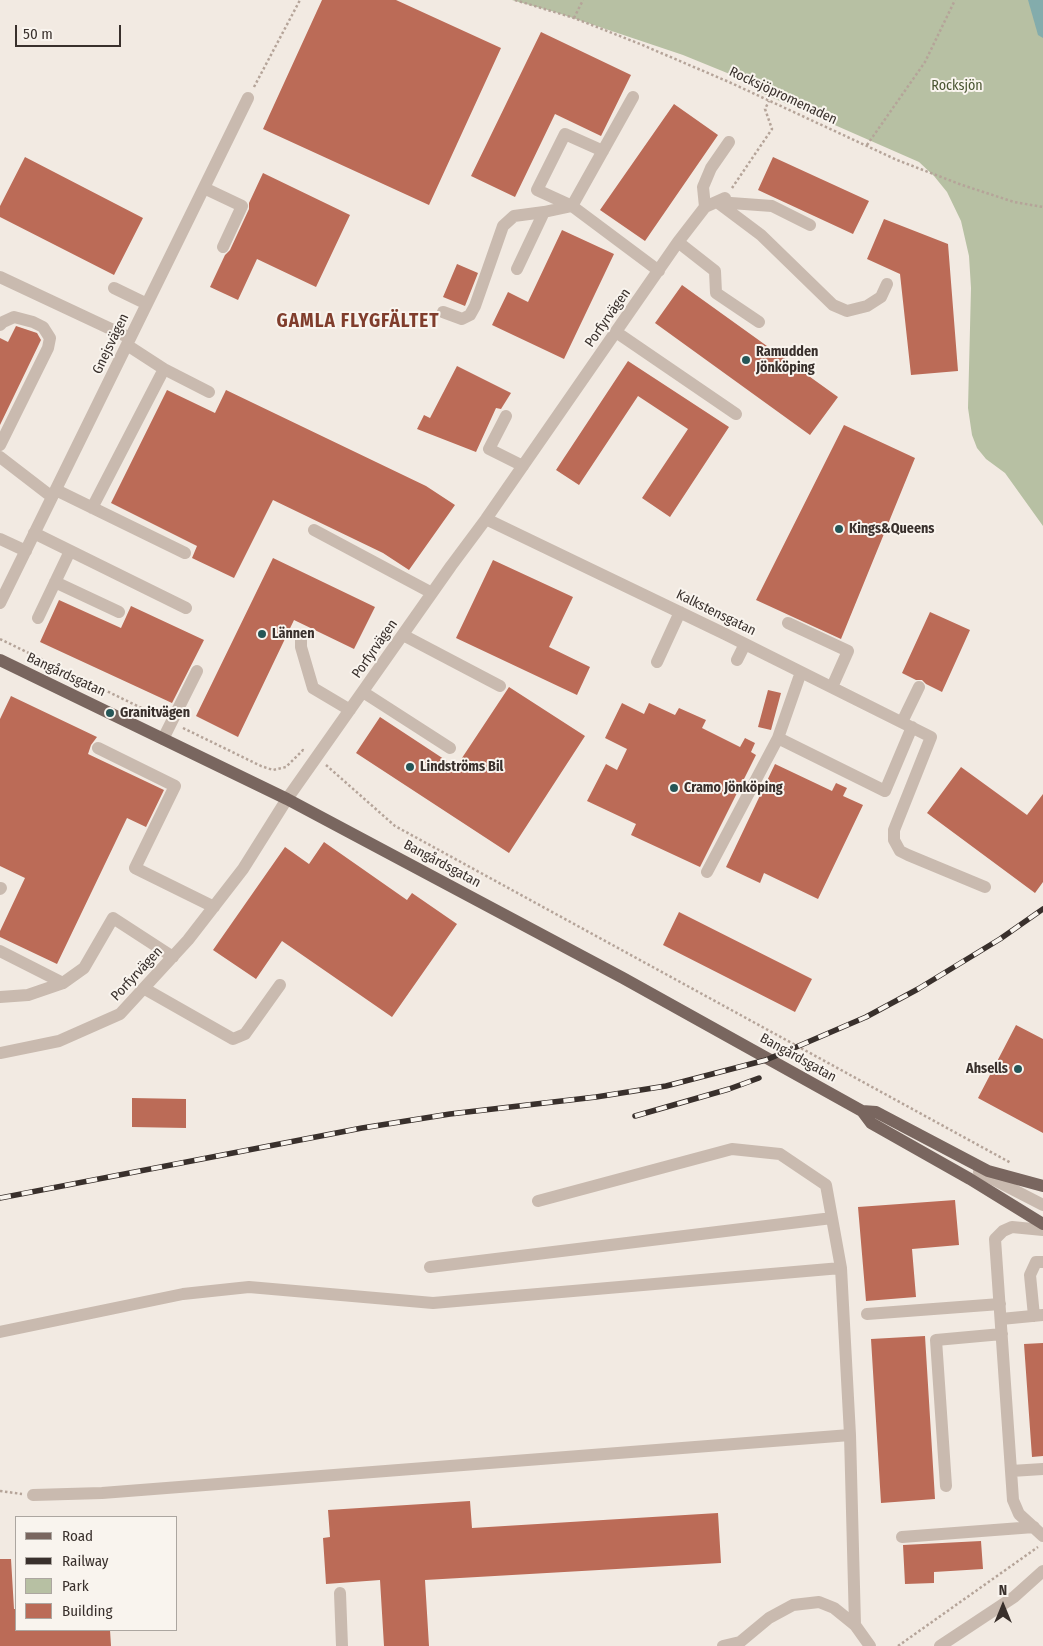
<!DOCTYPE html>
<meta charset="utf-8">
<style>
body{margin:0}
#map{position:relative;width:1043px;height:1646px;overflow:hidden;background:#f2eae2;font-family:"Fira Sans Condensed",sans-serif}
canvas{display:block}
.legend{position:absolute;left:15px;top:1516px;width:162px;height:115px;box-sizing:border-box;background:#f9f4ee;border:1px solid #aca6a0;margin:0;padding:6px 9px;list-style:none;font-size:15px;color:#39302c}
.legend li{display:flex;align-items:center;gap:10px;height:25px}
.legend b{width:25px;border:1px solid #aca6a0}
.north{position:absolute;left:978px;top:1581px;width:50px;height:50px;-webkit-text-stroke:4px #f9f4ee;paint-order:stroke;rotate:0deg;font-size:14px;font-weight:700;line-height:20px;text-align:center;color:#39302c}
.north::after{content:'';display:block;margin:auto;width:18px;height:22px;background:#39302c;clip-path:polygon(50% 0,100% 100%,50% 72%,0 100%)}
.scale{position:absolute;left:15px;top:25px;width:106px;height:22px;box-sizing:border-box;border:2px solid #39302c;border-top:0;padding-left:6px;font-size:15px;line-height:18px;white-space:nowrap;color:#39302c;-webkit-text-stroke:4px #f9f4ee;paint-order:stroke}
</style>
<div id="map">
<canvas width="1043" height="1646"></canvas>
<ul class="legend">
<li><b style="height:6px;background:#79665f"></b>Road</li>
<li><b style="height:6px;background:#39302c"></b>Railway</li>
<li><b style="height:14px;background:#b7c0a3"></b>Park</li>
<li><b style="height:14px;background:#bb6b57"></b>Building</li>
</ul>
<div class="north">N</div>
<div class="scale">50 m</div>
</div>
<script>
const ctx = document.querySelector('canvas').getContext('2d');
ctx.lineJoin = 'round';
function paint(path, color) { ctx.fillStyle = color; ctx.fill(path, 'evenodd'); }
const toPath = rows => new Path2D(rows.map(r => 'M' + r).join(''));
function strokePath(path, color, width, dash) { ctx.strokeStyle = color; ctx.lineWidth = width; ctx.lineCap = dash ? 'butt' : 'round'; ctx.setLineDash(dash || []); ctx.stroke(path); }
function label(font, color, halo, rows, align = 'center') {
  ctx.font = font + ' "Fira Sans Condensed",sans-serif'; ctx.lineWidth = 4; ctx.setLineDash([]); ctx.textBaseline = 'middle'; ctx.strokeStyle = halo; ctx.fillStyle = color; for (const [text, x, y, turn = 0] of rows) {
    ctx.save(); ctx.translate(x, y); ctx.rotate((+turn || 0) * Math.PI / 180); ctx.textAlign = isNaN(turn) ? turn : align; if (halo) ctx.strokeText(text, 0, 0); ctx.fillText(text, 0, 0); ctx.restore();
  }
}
const green = toPath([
 [512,0,1043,0,1043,526,1005,473,986,459,977,448,972,435,968,408,971,288,969,256,961,221,947,192,934,176,919,162,764,94,737,77,683,55,555,12]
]);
const water = toPath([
 [1028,0,1043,0,1043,38,1038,35]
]);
const building = toPath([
 [322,0,396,0,501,48,429,205,263,129],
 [541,32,631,75,601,136,555,114,515,197,471,176],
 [674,104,718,135,645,241,600,210],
 [25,157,143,218,114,275,0,217,0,206],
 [773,157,869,201,853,234,758,190],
 [263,173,350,215,316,287,257,259,238,300,210,287,225,255,230,250,249,209,249,203],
 [884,219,948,244,958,371,911,375,900,274,867,259],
 [562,230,614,254,564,359,492,325,508,292,528,302],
 [457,264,478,273,465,306,443,297],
 [682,285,838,397,810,435,655,323],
 [16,326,37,333,41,340,0,425,0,338,8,342],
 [628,361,729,427,670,517,642,498,688,429,638,396,579,485,556,470],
 [457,366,511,393,501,409,496,408,476,452,417,429,424,415,430,418],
 [167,390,215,413,226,390,426,486,455,505,409,570,383,553,273,500,234,578,192,558,197,546,111,503],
 [844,425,915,458,841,639,756,600],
 [273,558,375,607,354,649,294,620,238,737,196,716],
 [493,560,573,597,549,647,590,667,577,695,456,638],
 [59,600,121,628,131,606,204,640,172,703,40,642],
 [930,612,970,630,942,692,926,684,922,680,916,680,902,673],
 [509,687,585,736,509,853,356,753,380,717,456,767],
 [768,690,781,693,771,730,758,727],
 [11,696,97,737,91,745,88,754,164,790,146,827,127,818,57,964,0,937,0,931,25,878,0,866,0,719],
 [622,703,644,714,649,703,675,715,679,708,706,720,702,728,740,747,745,738,755,743,751,752,756,755,700,867,631,835,636,824,587,801,606,764,617,770,627,749,605,738],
 [775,764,832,791,836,783,847,788,843,796,863,805,818,899,764,873,760,883,726,867],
 [961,767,1027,815,1043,794,1043,882,1035,893,927,813],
 [324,842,407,900,412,893,457,924,392,1017,282,941,256,979,213,950,285,847,309,864],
 [679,912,812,979,795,1012,663,945],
 [1016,1025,1043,1039,1043,1133,978,1098],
 [132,1098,186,1099,186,1128,132,1127],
 [955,1200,959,1245,912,1249,916,1297,866,1301,858,1207],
 [925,1336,935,1499,881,1503,871,1339],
 [1043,1343,1043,1456,1032,1457,1024,1344],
 [470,1501,472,1528,718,1513,721,1563,425,1580,429,1646,384,1646,380,1580,326,1584,323,1538,330,1537,328,1510],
 [981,1541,983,1569,934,1572,934,1583,905,1584,903,1545],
 [0,1559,11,1559,14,1609,16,1609,16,1630,110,1630,111,1646,0,1646]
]);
const path = toPath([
 [515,0,574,18,640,44,729,82,897,160,962,185,1014,202,1043,207],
 [574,18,583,0],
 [254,87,300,0],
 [867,145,925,62,955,0],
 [732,188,772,129,765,109,769,101],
 [0,639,160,717],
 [183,728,261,766,273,770,286,767,303,750,305,751],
 [326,765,395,826,1011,1163],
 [0,1491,22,1494],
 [898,1646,1038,1547]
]);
const minor = toPath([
 [633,97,572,206,659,271],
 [204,188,242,206,223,247],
 [717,202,761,235,833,305,847,311,867,306,881,297,887,284],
 [717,202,772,206,810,225],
 [572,206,537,190,565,134,603,151],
 [705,207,703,187,711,168,729,142],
 [678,242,715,271,716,293,759,322],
 [517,269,544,212,572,206],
 [0,277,130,338],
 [114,288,147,304],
 [443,312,462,319,470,315,475,306,503,226,514,216,544,212],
 [0,325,3,322,14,317,33,322,43,327,50,338,48,348,0,445],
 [616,332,736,414],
 [164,369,209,392],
 [506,416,489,449,523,466],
 [0,457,52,497],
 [56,490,185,553],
 [92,508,164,369,127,345],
 [486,519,725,634,931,737,894,830,894,840,900,851,908,855,985,887],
 [314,530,432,593],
 [34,533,186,608],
 [0,539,26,551],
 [55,582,119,612],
 [0,603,248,98],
 [38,618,70,551],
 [788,623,848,651,832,687],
 [403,635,500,686],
 [301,637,301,647,313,688,350,710],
 [737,660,745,644],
 [657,662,680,612],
 [363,692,450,748],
 [902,722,919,687],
 [778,738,885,791,912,727],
 [163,739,197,671],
 [98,748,175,786,135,868,214,907],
 [707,872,778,738,801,672],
 [0,889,1,888],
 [0,951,63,983,84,968,113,918,173,957],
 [145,989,233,1039,245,1034,280,985],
 [0,997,28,995,63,983],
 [0,1053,59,1041,120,1014,188,940,243,869,287,799,451,566,486,519,678,242,705,207,725,198],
 [979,1172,1043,1205],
 [538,1201,732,1149,780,1154,826,1185,841,1268,850,1435,855,1625,870,1646],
 [1043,1230,1012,1227,1003,1231,995,1239,1013,1500,1019,1514,1043,1536],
 [430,1267,832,1218],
 [867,1314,1000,1304],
 [1034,1316,1030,1275,1036,1262,1043,1262],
 [1001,1319,1043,1315],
 [0,1332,183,1294,249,1287,433,1303,841,1268],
 [1011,1471,1043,1469],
 [946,1486,936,1340,1002,1334],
 [33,1495,102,1493,850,1435],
 [902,1537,1034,1527],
 [340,1593,342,1646],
 [723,1646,740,1642,769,1618,793,1605,819,1602,834,1608,855,1625],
 [940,1646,1014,1597,1043,1571]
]);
const major = toPath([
 [0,660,287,799,623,978,862,1111,871,1123,970,1179,1043,1224],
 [862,1111,876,1112,988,1171,1043,1186]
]);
const rail = toPath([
 [635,1116,729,1089,759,1078],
 [0,1198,362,1128,450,1114,596,1097,666,1086,766,1060,866,1017,918,989,1000,939,1043,909]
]);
const markers = [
 [746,360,5,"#255657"],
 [839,529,5,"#255657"],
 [262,634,5,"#255657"],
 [110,713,5,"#255657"],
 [410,767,5,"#255657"],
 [674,788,5,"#255657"],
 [1018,1069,5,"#255657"]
];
const parkNames = [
 ["Rocksjön",957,86]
];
const streetNames = [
 ["Rocksjöpromenaden",783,96,25],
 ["Porfyrvägen",608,318,-55],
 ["Gnejsvägen",111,344,-64],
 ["Kalkstensgatan",716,613,26],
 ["Porfyrvägen",375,649,-55],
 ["Bangårdsgatan",66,675,25],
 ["Bangårdsgatan",442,864,28],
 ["Porfyrvägen",137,974,-47],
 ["Bangårdsgatan",798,1058,29]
];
const poiNames = [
 ["Ramudden",756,352],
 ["Jönköping",756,368],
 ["Kings&Queens",849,529],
 ["Lännen",272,634],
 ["Granitvägen",120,713],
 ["Lindströms Bil",420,767],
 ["Cramo Jönköping",684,788],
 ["Ahsells",1008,1069,"right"]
];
const districtNames = [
 ["GAMLA FLYGFÄLTET",358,322]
];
paint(green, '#b7c0a3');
paint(water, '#83acac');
paint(building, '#bb6b57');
strokePath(path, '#b5a499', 2.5, [2.5, 2.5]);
strokePath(minor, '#c9baaf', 12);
strokePath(major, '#79665f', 12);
strokePath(rail, '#39302c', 5.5);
strokePath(rail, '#f9f4ee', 4, [11]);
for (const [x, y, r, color] of markers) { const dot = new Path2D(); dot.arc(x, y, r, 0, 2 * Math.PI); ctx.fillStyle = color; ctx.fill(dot); strokePath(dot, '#f9f4ee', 2); }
label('14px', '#4a5532', '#f9f4ee', parkNames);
label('14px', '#39302c', '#f9f4ee', streetNames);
label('bold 14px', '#39302c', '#f9f4ee', poiNames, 'left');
ctx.letterSpacing = '1px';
label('bold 19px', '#803d2c', '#f9f4ee', districtNames);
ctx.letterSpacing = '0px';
</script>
